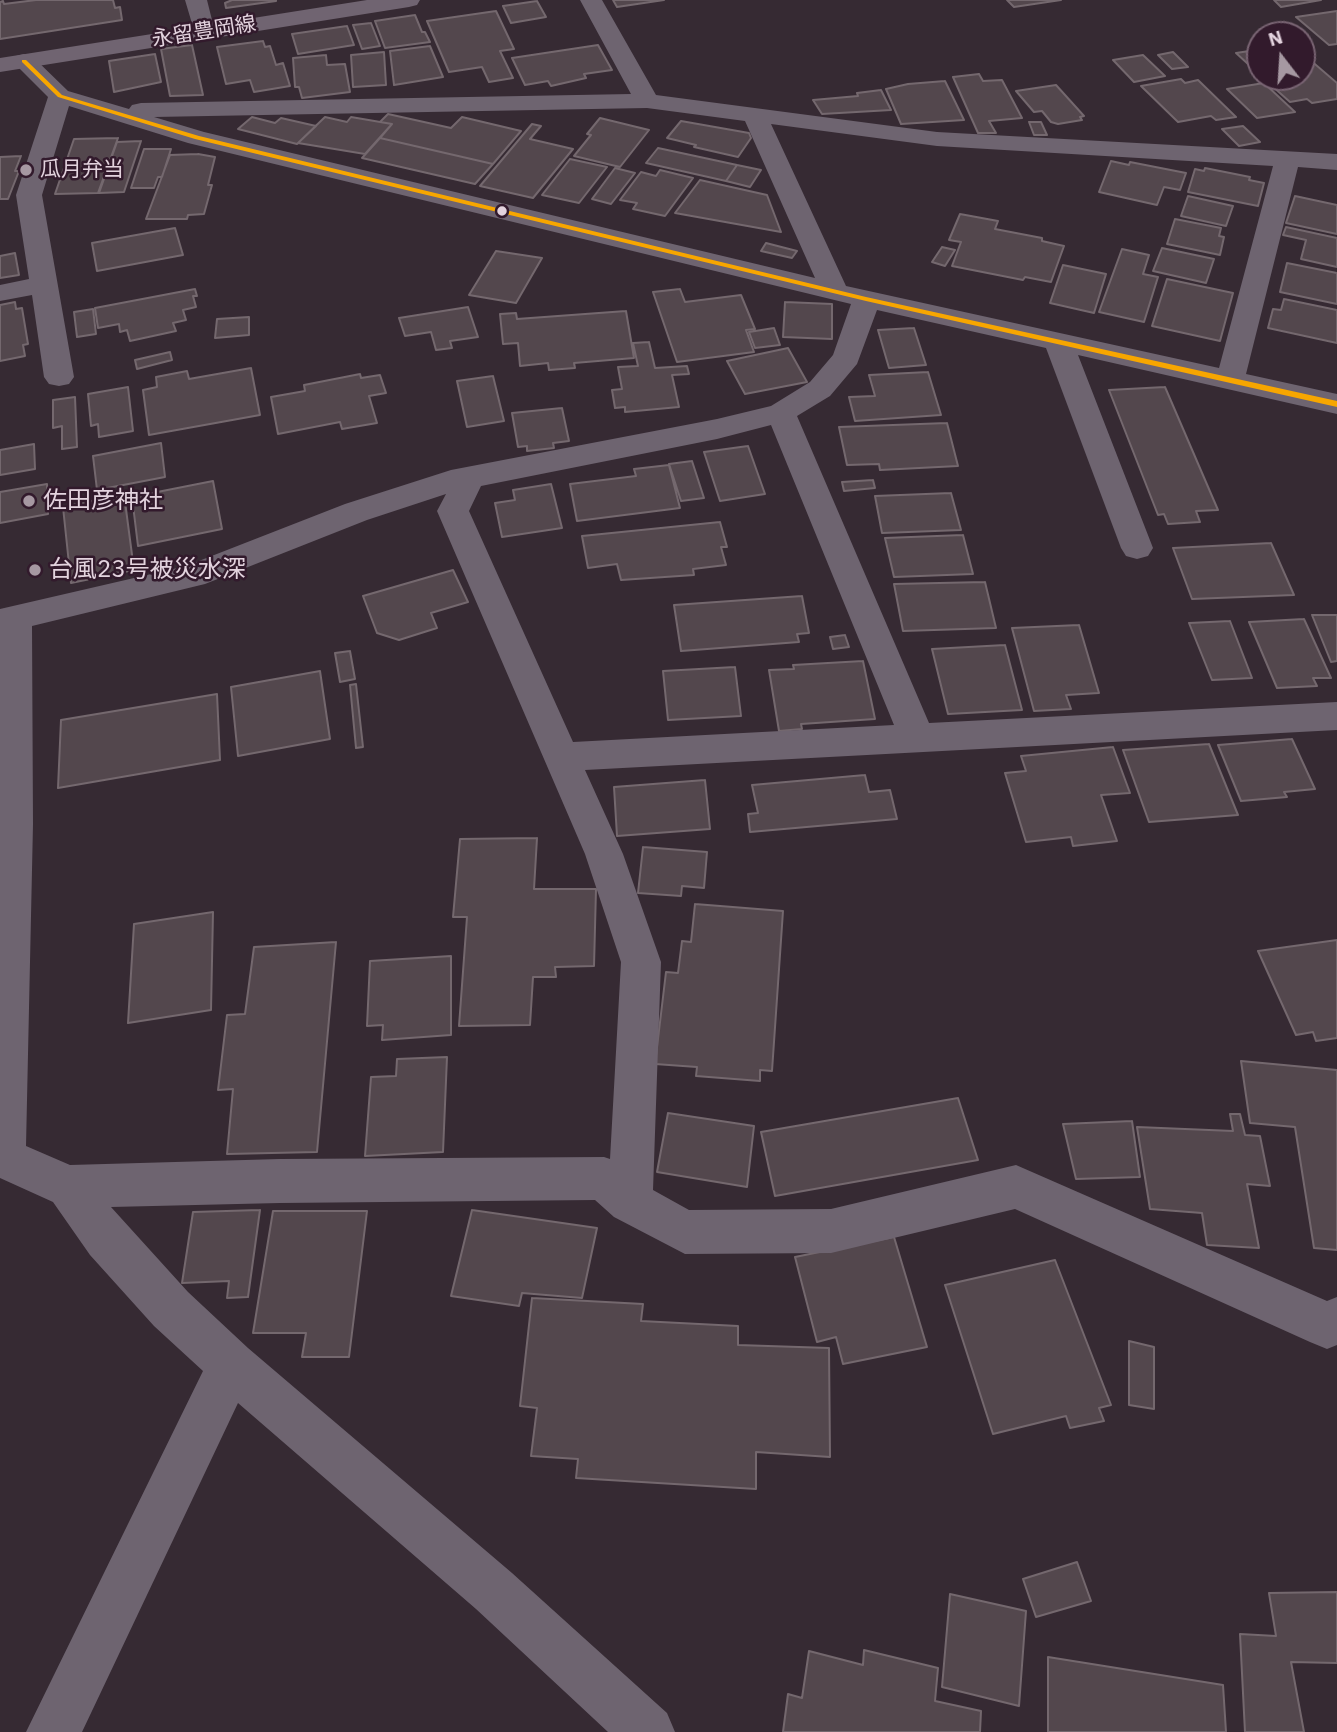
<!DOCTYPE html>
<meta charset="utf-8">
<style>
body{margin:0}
#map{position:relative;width:1337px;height:1732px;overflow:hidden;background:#362a33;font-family:"IBM Plex Sans",sans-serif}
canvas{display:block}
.north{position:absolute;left:1246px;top:21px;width:70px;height:70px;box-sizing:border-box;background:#321a2c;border:2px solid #796473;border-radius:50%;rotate:343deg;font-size:19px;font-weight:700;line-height:28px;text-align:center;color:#e3d3de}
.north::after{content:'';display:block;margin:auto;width:24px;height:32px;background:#a698a2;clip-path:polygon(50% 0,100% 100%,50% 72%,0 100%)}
</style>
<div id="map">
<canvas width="1337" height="1732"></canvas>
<div class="north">N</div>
</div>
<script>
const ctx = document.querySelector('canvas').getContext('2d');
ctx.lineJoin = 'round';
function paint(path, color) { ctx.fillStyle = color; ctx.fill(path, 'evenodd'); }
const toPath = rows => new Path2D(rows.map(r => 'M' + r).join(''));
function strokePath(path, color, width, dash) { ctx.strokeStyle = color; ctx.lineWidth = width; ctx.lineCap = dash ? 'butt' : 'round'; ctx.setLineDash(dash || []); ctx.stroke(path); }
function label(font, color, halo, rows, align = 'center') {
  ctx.font = font + ' "IBM Plex Sans","Noto Sans JP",sans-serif'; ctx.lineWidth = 5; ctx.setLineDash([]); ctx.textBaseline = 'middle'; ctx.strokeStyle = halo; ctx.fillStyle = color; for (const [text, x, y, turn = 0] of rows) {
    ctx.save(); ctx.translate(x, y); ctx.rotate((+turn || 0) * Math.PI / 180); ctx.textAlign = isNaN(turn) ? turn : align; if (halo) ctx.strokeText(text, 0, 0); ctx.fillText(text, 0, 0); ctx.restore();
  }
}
const building = toPath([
 [36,0,113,0,115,8,120,7,122,20,0,39,0,2,3,1,4,4,36,0],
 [232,0,276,0,276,1,226,8,225,3,232,0],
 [613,0,664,0,617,7,613,0],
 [1007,0,1061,0,1014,7,1007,0],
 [1274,0,1321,0,1281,7,1274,0],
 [537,1,546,17,511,23,503,6,537,1],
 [496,11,514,49,500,51,513,78,489,82,482,67,449,72,427,21,496,11],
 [1337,11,1337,44,1329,45,1296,17,1337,11],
 [415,15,422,32,425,32,430,42,385,48,375,21,415,15],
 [371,23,380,46,362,49,353,25,371,23],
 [347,26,354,45,298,54,292,34,347,26],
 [263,41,265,47,270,46,276,65,283,63,290,86,254,92,250,80,226,84,217,47,263,41],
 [192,45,203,95,170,96,161,49,192,45],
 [598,45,612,70,584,74,586,78,551,86,548,81,525,85,512,58,598,45],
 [430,46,443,77,394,85,390,51,430,46],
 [1260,46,1260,75,1236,53,1256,50,1253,47,1260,46],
 [384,52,386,85,353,87,351,55,384,52],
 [1173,52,1188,67,1172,69,1158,55,1173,52],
 [1302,53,1337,83,1337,99,1312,103,1307,99,1290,102,1262,77,1302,77,1302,53],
 [155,54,161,82,114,92,109,61,155,54],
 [326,55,327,65,345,64,350,92,302,98,299,87,295,87,293,58,326,55],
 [1143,55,1165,76,1134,82,1113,60,1143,55],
 [979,74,983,81,1002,80,1022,118,989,121,996,133,978,133,953,77,979,74],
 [1181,79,1185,83,1198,80,1236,117,1216,120,1211,116,1178,122,1141,86,1181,79],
 [945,81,964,120,901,124,886,89,908,84,945,81],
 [1264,83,1295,112,1257,118,1227,89,1264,83],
 [1056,85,1084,116,1080,117,1082,120,1058,124,1051,122,1042,111,1034,112,1016,91,1056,85],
 [881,90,891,110,822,114,813,100,858,96,857,93,881,90],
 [388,114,451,128,462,117,521,131,493,164,380,138,392,124,380,122,388,114],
 [252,117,275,123,281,118,316,126,297,144,238,129,252,117],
 [325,117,347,122,351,117,392,124,365,154,298,143,325,117],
 [600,118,649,130,620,167,574,156,591,135,587,134,600,118],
 [681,121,749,133,751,138,738,157,694,147,696,145,667,138,681,121],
 [1029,122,1041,122,1047,135,1034,135,1029,122],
 [532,124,541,126,530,139,573,149,533,198,480,186,532,124],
 [1243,126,1260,142,1239,146,1222,129,1243,126],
 [118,138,98,193,55,194,74,139,118,138],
 [380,138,493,164,475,184,362,158,380,138],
 [141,141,124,192,99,193,117,142,141,141],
 [658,148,737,165,726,181,646,163,658,148],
 [144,149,171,149,162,177,158,177,154,188,131,188,144,149],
 [198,154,215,157,208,185,212,185,204,214,188,215,187,219,146,219,170,155,198,154],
 [21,156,15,171,19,171,8,199,0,199,0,157,21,156],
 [570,159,607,167,579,203,542,195,570,159],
 [1111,161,1129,165,1130,162,1186,173,1180,190,1164,187,1157,205,1099,192,1111,161],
 [737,165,761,170,750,187,726,181,737,165],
 [615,168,635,173,611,204,592,199,615,168],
 [1205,168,1250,177,1249,180,1264,183,1258,206,1188,192,1195,169,1204,171,1205,168],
 [660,170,693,178,665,216,633,209,637,203,620,200,641,172,656,176,660,170],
 [700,180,767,195,781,232,675,213,700,180],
 [1188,196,1233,206,1226,226,1181,216,1188,196],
 [1295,196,1337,205,1337,234,1286,223,1295,196],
 [960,214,998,221,995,229,1042,238,1042,241,1064,246,1051,282,1025,277,1023,280,952,266,961,242,949,240,960,214],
 [1175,219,1221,228,1219,236,1224,237,1220,255,1167,244,1175,219],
 [1286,227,1337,238,1337,267,1301,259,1306,240,1283,235,1286,227],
 [175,228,183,255,97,271,92,243,175,228],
 [766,243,797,251,792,258,761,251,766,243],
 [942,247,955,250,945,266,932,262,942,247],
 [1162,248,1214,259,1206,283,1153,271,1162,248],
 [1122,249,1149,255,1143,274,1158,277,1144,322,1099,312,1122,249],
 [496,251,542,258,516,303,469,295,496,251],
 [15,253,19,275,0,278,0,256,15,253],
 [1287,263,1337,273,1337,304,1280,292,1287,263],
 [1063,265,1106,274,1094,313,1050,303,1063,265],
 [1167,279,1233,293,1220,341,1152,326,1167,279],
 [195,289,197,296,193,296,196,307,183,310,186,320,173,323,176,331,130,341,127,330,120,332,119,324,98,328,95,308,195,289],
 [680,289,685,302,741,295,755,329,746,330,754,352,677,362,653,292,680,289],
 [1284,299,1337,310,1337,343,1268,328,1273,309,1281,310,1284,299],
 [15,302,16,309,22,308,28,344,23,345,25,356,0,361,0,305,15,302],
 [785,302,832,304,832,339,783,337,785,302],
 [468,307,478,337,450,341,452,348,436,350,431,332,405,336,399,318,468,307],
 [93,309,96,334,77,337,74,312,93,309],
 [626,311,634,358,574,363,575,368,549,370,548,363,520,366,518,343,503,344,500,314,516,313,517,319,626,311],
 [249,317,249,335,215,338,217,319,249,317],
 [774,328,780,345,755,348,749,332,774,328],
 [914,328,926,365,889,368,878,330,914,328],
 [649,342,655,368,687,366,689,374,672,375,679,407,625,412,625,407,615,408,612,390,622,389,618,367,638,366,633,343,649,342],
 [788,348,807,382,745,394,727,361,788,348],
 [170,352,172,360,137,369,135,360,170,352],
 [251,368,260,415,149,435,143,390,157,387,156,377,187,371,189,379,251,368],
 [928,372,941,415,855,421,849,397,875,396,869,375,928,372],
 [360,374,361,378,380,375,386,393,369,396,377,423,342,429,340,422,278,434,271,397,305,391,304,385,360,374],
 [493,376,504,421,467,427,457,381,493,376],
 [128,387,133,431,99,437,98,424,91,426,88,394,128,387],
 [1165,387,1218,510,1196,511,1200,522,1168,524,1164,514,1158,515,1109,390,1165,387],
 [75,397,77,447,62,449,62,426,53,428,53,400,75,397],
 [562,408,569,441,553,443,554,448,527,451,527,446,518,447,512,413,562,408],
 [947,423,958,466,880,470,879,464,847,465,839,427,947,423],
 [161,443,165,477,97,490,93,456,161,443],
 [34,444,35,469,0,475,0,450,34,444],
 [748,446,765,494,720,501,704,452,748,446],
 [692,461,704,498,681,501,669,464,692,461],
 [669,465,680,508,577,521,570,484,636,476,634,469,669,465],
 [873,480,875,488,844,491,842,482,873,480],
 [213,481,222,529,138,546,132,497,213,481],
 [47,484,48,514,0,523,0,492,47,484],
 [551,484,562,528,502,537,495,503,515,500,513,490,551,484],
 [951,493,961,530,882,533,875,496,951,493],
 [124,494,134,570,71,583,63,507,124,494],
 [720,522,727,547,721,547,726,565,693,569,694,575,621,580,617,564,588,568,582,536,720,522],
 [963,535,973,574,894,577,885,538,963,535],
 [1271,543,1294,595,1192,599,1173,548,1271,543],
 [453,570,468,602,431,613,437,628,399,640,377,633,363,596,453,570],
 [985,582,996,628,903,631,894,584,985,582],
 [802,596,809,633,797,634,799,642,681,651,674,605,802,596],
 [1312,615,1337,615,1337,661,1331,662,1312,615],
 [1304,619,1331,678,1313,678,1317,686,1277,688,1249,622,1304,619],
 [1230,621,1252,678,1212,680,1189,623,1230,621],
 [1079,625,1099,693,1066,695,1071,709,1034,711,1012,628,1079,625],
 [845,635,849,647,833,649,830,637,845,635],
 [1005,645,1022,710,948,714,932,649,1005,645],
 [350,651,355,679,340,682,335,653,350,651],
 [863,661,875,719,801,724,802,729,779,731,769,670,794,669,793,665,863,661],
 [735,667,741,716,668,720,663,671,735,667],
 [320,671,330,739,238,756,231,687,320,671],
 [356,684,363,747,356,748,350,685,356,684],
 [217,694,220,760,58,788,61,720,217,694],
 [1292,739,1315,789,1284,792,1287,797,1241,801,1218,745,1292,739],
 [1209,744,1238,815,1149,822,1123,750,1209,744],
 [1113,747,1130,793,1101,795,1117,841,1073,846,1071,837,1026,842,1005,773,1026,771,1021,756,1113,747],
 [865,775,869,792,890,790,897,819,750,832,748,814,758,813,752,785,865,775],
 [705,780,710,829,617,836,614,787,705,780],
 [537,838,534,889,596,889,594,966,555,967,556,977,533,977,530,1025,459,1026,467,917,453,917,460,839,537,838],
 [643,847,707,852,704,888,682,886,681,896,638,893,643,847],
 [695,904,783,911,772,1071,760,1070,760,1081,696,1076,697,1067,655,1064,666,972,678,973,682,941,691,942,695,904],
 [213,912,211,1010,128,1023,134,924,213,912],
 [1337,940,1337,1038,1316,1041,1313,1032,1296,1035,1258,951,1337,940],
 [336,942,317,1152,227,1154,233,1089,218,1090,227,1015,245,1014,254,947,336,942],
 [451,956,451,1035,382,1040,383,1025,367,1026,370,961,451,956],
 [447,1057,443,1152,365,1156,371,1077,396,1076,397,1059,447,1057],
 [1241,1061,1337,1070,1337,1250,1314,1248,1295,1127,1250,1123,1241,1061],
 [958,1098,978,1160,775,1196,761,1132,958,1098],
 [668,1113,754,1126,747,1187,657,1172,668,1113],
 [1230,1114,1240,1114,1245,1135,1260,1136,1270,1186,1247,1184,1259,1248,1207,1245,1202,1213,1150,1209,1137,1127,1233,1131,1230,1114],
 [1132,1121,1140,1177,1076,1179,1063,1124,1132,1121],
 [260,1210,248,1297,227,1298,229,1281,182,1283,193,1212,260,1210],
 [472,1210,597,1228,582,1298,522,1293,519,1306,451,1296,472,1210],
 [273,1211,367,1211,349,1357,302,1357,306,1333,253,1333,273,1211],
 [894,1237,927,1347,843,1364,836,1337,817,1342,795,1257,894,1237],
 [1055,1260,1111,1405,1099,1408,1104,1421,1070,1428,1066,1416,993,1434,945,1285,1055,1260],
 [532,1298,643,1304,641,1321,738,1326,738,1345,829,1348,830,1457,756,1452,756,1489,576,1478,578,1459,531,1456,537,1408,520,1406,532,1298],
 [1129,1341,1154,1347,1154,1409,1129,1405,1129,1341],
 [1077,1562,1091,1601,1036,1617,1023,1579,1077,1562],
 [1337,1592,1337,1663,1291,1662,1304,1732,1245,1732,1240,1634,1276,1636,1269,1593,1337,1592],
 [950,1594,1026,1611,1019,1706,942,1687,950,1594],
 [864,1650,938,1668,935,1701,981,1711,980,1732,783,1732,788,1694,802,1698,809,1651,863,1665,864,1650],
 [1048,1657,1223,1685,1226,1732,1048,1732,1048,1657]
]);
const minor = toPath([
 [185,0,207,0,215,32,212,37,196,37,185,0],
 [580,0,602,0,656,95,937,132,1337,154,1337,170,1298,167,1246,374,1337,394,1337,414,1078,355,1153,548,1148,556,1137,559,1126,556,1121,548,1046,348,877,310,857,364,830,396,797,416,929,723,1337,702,1337,730,585,770,623,854,661,962,653,1190,689,1210,831,1209,1016,1165,1327,1301,1337,1297,1337,1345,1327,1349,1310,1342,1015,1209,831,1253,685,1254,614,1217,595,1200,280,1203,111,1207,188,1292,248,1348,512,1573,667,1713,675,1732,608,1732,476,1609,238,1403,82,1732,26,1732,203,1371,154,1326,90,1255,53,1202,0,1178,0,609,186,566,345,504,451,470,717,419,771,406,810,382,833,355,851,304,188,143,69,106,42,195,74,377,69,384,59,386,49,384,44,377,32,295,0,301,0,285,29,279,16,195,48,97,12,61,16,56,24,54,32,56,68,91,129,109,132,105,141,103,631,94,580,0],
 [647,108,745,121,815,278,204,132,154,117,647,108],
 [771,124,937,146,1273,166,1219,368,846,286,771,124],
 [771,425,894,725,573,742,469,511,481,486,717,439,771,425],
 [446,494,437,511,585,854,621,962,610,1159,604,1157,280,1159,70,1165,26,1146,33,824,32,626,205,584,367,520,446,494]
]);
const major = toPath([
 [367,0,420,0,417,5,409,7,0,72,0,58,367,0]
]);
const bus1 = toPath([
 [22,60,26,60,62,95,199,136,866,297,1337,401,1337,407,866,301,195,139,58,97,22,62,22,60]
]);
const markers = [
 [26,170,7,"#a698a2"],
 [502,211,6,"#e3d3de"],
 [29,501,7,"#a698a2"],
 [35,570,7,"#a698a2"]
];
const farStreetnames = [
 ["永留豊岡線",204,32,-9]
];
const farPoinames = [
 ["瓜月弁当",40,170]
];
const poiNames = [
 ["佐田彦神社",43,501],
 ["台風23号被災水深",49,570]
];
paint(building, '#53474d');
strokePath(building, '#74686e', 2);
paint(minor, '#6e6470');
paint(major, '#706471');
paint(bus1, '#f7a600');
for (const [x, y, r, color] of markers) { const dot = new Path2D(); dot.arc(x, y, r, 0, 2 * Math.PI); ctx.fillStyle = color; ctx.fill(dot); strokePath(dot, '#321a2c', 2.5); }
label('21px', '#e3d3de', '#321a2c', farStreetnames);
label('21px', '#e3d3de', '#321a2c', farPoinames, 'left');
label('24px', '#e3d3de', '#321a2c', poiNames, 'left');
</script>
